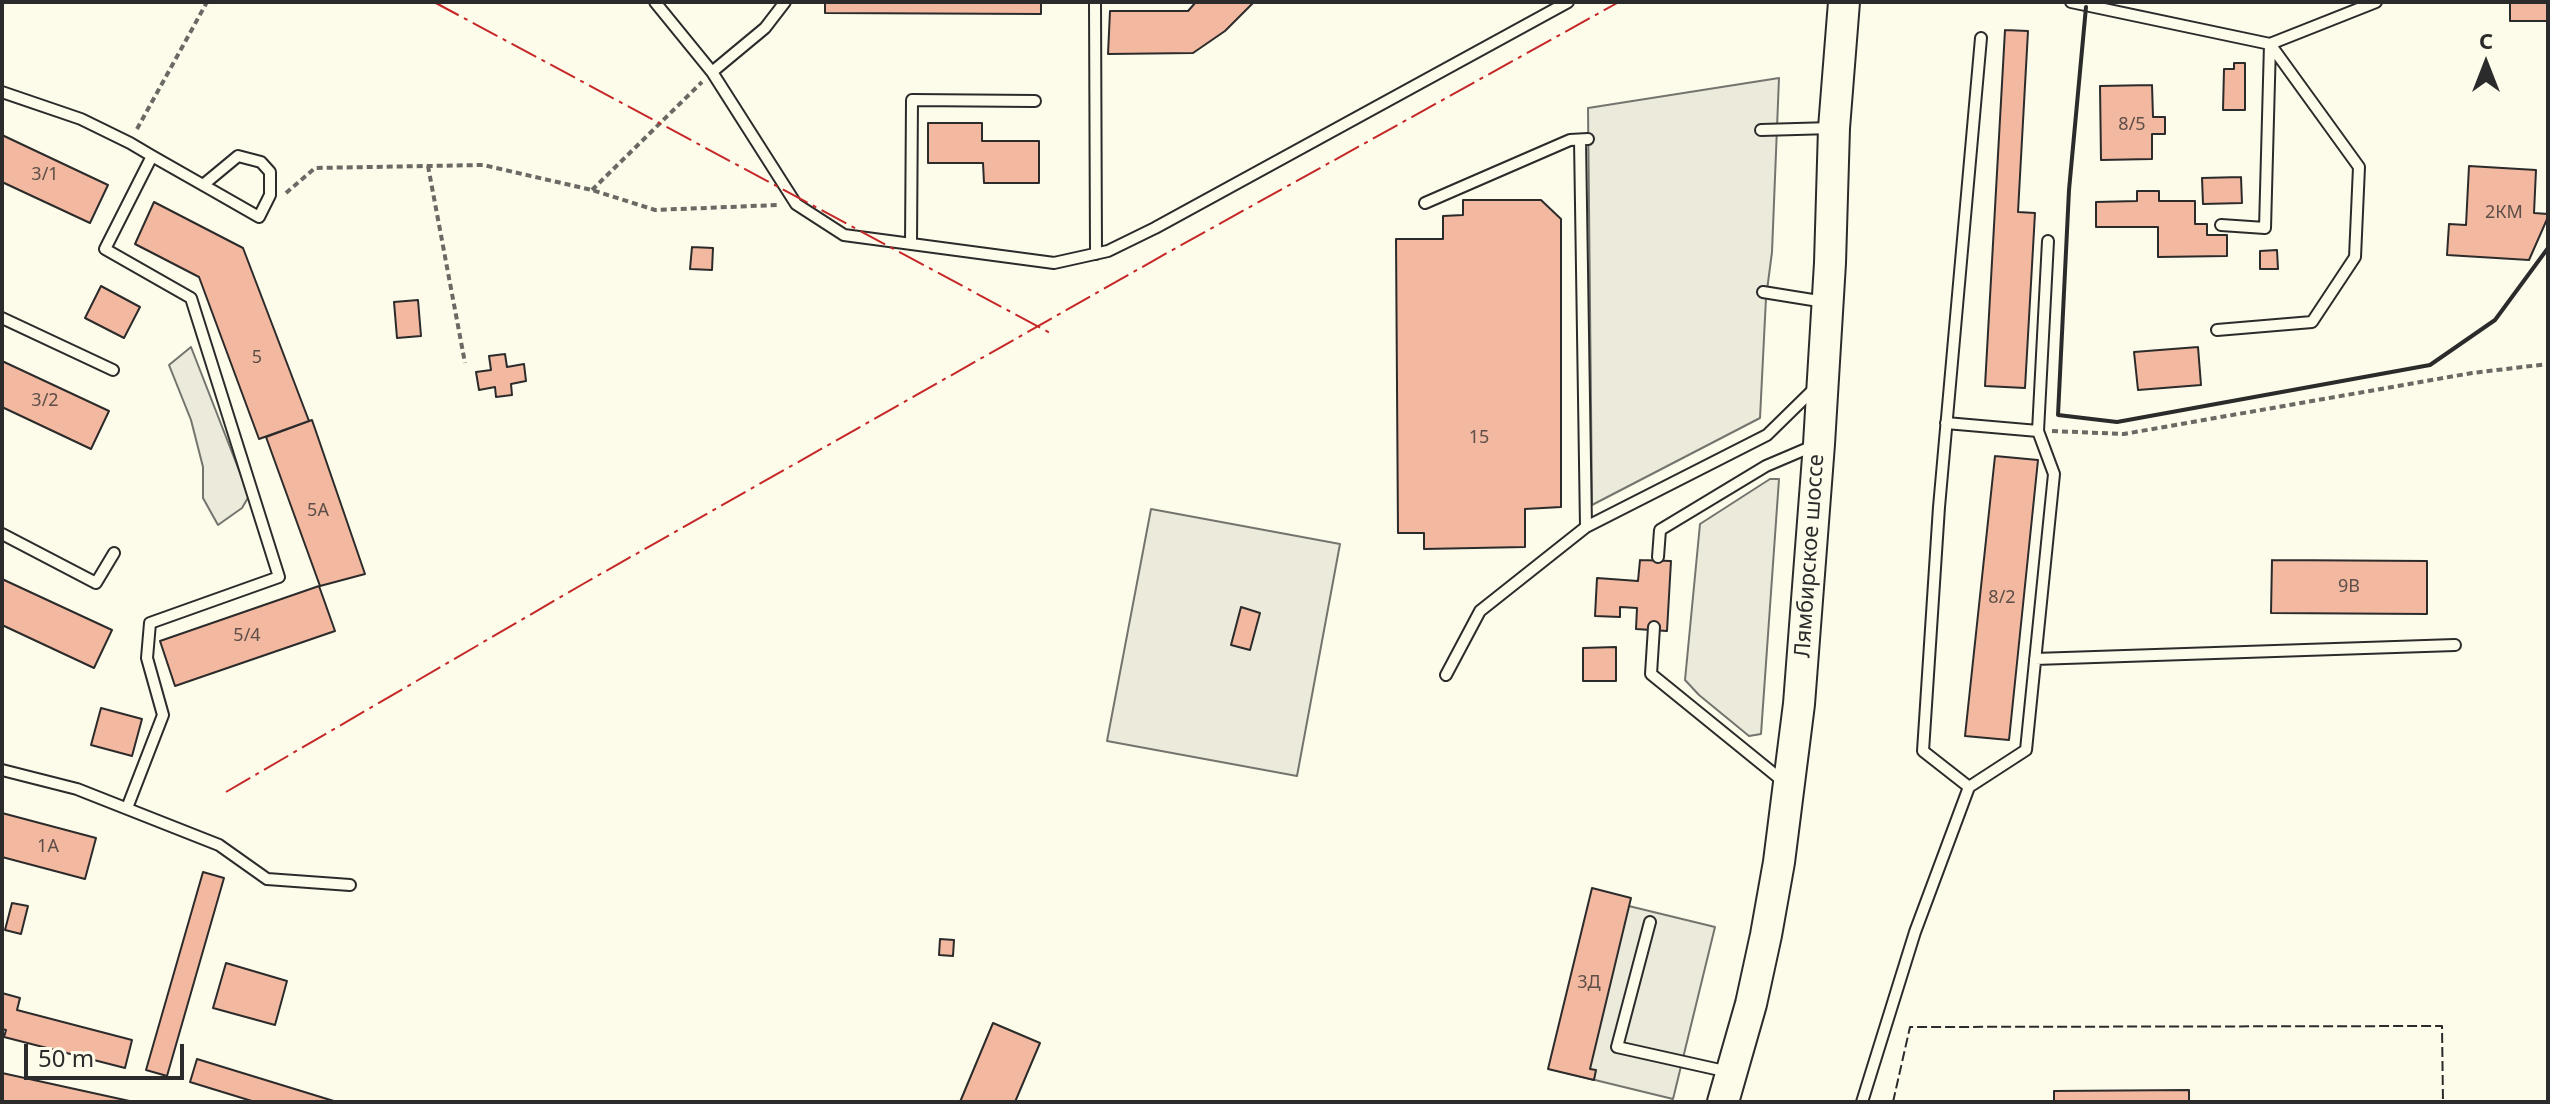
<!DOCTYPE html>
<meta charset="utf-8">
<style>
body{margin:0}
#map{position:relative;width:2550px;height:1104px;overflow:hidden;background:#fdfbea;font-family:"Noto Sans",sans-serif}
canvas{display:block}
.frame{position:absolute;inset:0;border:4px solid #2b2b2b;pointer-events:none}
.north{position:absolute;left:2446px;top:24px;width:80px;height:80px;-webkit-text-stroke:6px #fdfbea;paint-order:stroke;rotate:0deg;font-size:22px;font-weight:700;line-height:32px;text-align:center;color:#2b2b2b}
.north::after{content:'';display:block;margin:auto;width:28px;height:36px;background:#2b2b2b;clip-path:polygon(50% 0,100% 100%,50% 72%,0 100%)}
.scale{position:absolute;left:24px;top:1044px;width:160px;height:36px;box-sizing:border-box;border:4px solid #2b2b2b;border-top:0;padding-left:10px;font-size:24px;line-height:28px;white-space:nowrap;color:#2b2b2b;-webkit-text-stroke:6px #fdfbea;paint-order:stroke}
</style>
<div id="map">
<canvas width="2550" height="1104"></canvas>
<div class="frame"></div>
<div class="north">С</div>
<div class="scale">50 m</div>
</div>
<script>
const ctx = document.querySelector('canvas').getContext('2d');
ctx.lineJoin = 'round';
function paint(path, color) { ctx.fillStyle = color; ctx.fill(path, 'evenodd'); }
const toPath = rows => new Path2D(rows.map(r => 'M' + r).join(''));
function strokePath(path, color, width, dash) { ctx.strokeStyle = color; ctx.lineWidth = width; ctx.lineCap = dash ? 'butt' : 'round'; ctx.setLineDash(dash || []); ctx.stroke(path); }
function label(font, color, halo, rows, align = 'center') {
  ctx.font = font + ' "Noto Sans",sans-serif'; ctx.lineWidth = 6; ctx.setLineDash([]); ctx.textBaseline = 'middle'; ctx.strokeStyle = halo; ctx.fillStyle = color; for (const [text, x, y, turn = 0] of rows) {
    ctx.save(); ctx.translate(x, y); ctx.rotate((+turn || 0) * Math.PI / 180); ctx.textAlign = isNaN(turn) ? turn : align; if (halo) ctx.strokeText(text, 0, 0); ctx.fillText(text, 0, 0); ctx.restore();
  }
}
const green = toPath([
 [191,347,249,496,242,508,218,525,203,498,203,467,191,420,169,365,191,347],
 [1770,479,1779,479,1761,734,1749,736,1699,695,1685,680,1700,524,1770,479],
 [1151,509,1340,544,1297,776,1107,741,1151,509]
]);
const parking = toPath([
 [1779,78,1772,252,1766,298,1760,418,1592,505,1588,108,1779,78],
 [1600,899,1715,927,1673,1099,1558,1071,1600,899]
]);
const building = toPath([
 [825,2,1041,2,1041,14,825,13,825,2],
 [1196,2,1254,2,1225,31,1193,53,1108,54,1110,11,1188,11,1196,2],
 [2510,2,2548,2,2548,21,2510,21,2510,2],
 [2005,30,2028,31,2018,212,2035,213,2025,388,1985,386,2005,30],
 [2234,63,2245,63,2245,110,2223,110,2224,69,2234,69,2234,63],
 [2152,85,2153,117,2165,117,2165,134,2152,134,2152,159,2101,160,2100,86,2152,85],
 [928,123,982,123,982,141,1039,141,1039,183,984,183,983,163,928,163,928,123],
 [2,135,108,185,90,223,2,182,2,135],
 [2469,166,2536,170,2534,213,2548,214,2548,217,2529,260,2447,255,2449,224,2466,225,2469,166],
 [2241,177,2242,203,2203,204,2202,178,2241,177],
 [2137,191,2159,191,2159,201,2195,201,2195,224,2207,224,2207,235,2227,235,2227,256,2158,257,2158,227,2096,227,2096,202,2137,201,2137,191],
 [1463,200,1541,200,1561,219,1561,507,1525,509,1525,547,1424,549,1424,533,1398,533,1396,239,1443,239,1443,216,1463,215,1463,200],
 [154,202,243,248,309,421,259,439,199,277,135,244,154,202],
 [692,247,713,248,712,270,690,269,692,247],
 [2277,250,2278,269,2260,269,2260,251,2277,250],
 [101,286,140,307,124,338,85,318,101,286],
 [418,300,421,336,397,338,394,302,418,300],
 [2198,347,2201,385,2138,390,2134,352,2198,347],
 [505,354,507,367,524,364,526,381,511,384,512,395,496,397,495,387,479,390,476,372,491,370,489,356,505,354],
 [2,361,109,411,91,449,2,407,2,361],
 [312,420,365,574,320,586,266,437,312,420],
 [1995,456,2038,460,2009,740,1965,736,1995,456],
 [1640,560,1671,561,1667,631,1636,629,1637,608,1620,607,1620,617,1595,616,1597,578,1638,581,1640,560],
 [2272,560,2427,561,2427,614,2271,613,2272,560],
 [2,579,112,630,94,668,2,625,2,579],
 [319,586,335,631,175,686,160,641,319,586],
 [1241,607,1260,613,1250,650,1231,645,1241,607],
 [1616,647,1616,681,1583,681,1583,648,1616,647],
 [101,708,142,719,132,756,91,745,101,708],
 [2,813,96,838,85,879,2,857,2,813],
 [203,872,224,878,167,1076,146,1070,203,872],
 [1592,888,1631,898,1590,1069,1596,1070,1594,1080,1548,1069,1592,888],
 [12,903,28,906,21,934,5,930,12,903],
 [940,939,954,940,953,956,939,955,940,939],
 [226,963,287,981,275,1025,213,1008,226,963],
 [2,993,20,998,17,1010,132,1040,125,1068,4,1037,6,1030,2,1029,2,993],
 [993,1023,1040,1043,1015,1102,960,1102,993,1023],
 [197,1059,337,1102,255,1102,190,1082,197,1059],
 [2,1073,134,1102,2,1102,2,1073],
 [2189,1090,2189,1102,2054,1102,2054,1091,2189,1090]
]);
const path = toPath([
 [137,129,207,2],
 [428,166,465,363],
 [592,190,702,82],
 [286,193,315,168,483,165,592,190,655,210,778,205],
 [2052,431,2124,434,2472,373,2548,364]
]);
const service = toPath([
 [655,2,712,72],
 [785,2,765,28,712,72,796,204,844,235,1054,263,1108,251,1155,228,1568,2],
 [1095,2,1096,254],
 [2071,2,2270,44,2376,2],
 [2,92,81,119,130,143,152,156,203,185,259,217,270,195,270,172,261,162,238,156,203,185],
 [1761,130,1832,128],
 [1580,140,1586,527],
 [1425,203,1570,140,1588,139],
 [2221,225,2265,228,2270,44],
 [911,244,912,100,1035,101],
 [1763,292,1825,302],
 [2,318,113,370],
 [2217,330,2312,322,2355,257,2359,167,2270,44],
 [1946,423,2038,431],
 [2,534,96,583,114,553],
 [1658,557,1660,530,1766,466,1813,446],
 [1654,627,1651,674,1784,782],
 [2035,659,2455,645],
 [1446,675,1480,611,1586,527,1767,435,1815,388],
 [2,770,77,789,219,845,267,879,350,885],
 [1969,787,1923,751,1939,507,1981,38],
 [127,808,163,715,147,658,150,623,279,577,191,298,105,249,152,156],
 [1650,922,1617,1047,1729,1072],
 [1862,1102,1915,932,1969,787,2026,750,2054,474,2038,431,2048,241]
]);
const primary = toPath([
 [1723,1102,1751,1004,1766,935,1779,862,1799,704,1819,444,1830,263,1834,128,1844,2]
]);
const fence = toPath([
 [1893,1102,1910,1027,2442,1026,2443,1102]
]);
const wall = toPath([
 [2086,7,2069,190,2058,415,2117,422,2430,365,2495,320,2548,248]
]);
const power = toPath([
 [434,2,1052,334],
 [226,792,583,584,1167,253,1619,2]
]);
const numberNames = [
 ["8/5",2132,125],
 ["3/1",45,175],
 ["2КМ",2504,213],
 ["5",257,358],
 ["3/2",45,401],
 ["15",1479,438],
 ["5А",318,511],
 ["9В",2349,587],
 ["8/2",2002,598],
 ["5/4",247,636],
 ["1А",48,847],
 ["3Д",1589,983]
];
const streetNames = [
 ["Лямбирское шоссе",1810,556,-86]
];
paint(green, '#ecebdb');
strokePath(green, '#74746e', 2);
paint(parking, '#eceadb');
strokePath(parking, '#74746e', 2);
paint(building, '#f2b8a0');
strokePath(building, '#2b2b2b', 2);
strokePath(service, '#2b2b2b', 14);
strokePath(primary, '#2b2b2b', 34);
strokePath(path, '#6a6964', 4, [6, 4]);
strokePath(service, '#fdfbea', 10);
strokePath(primary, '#fdfbea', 30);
strokePath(fence, '#2b2b2b', 2, [10, 4]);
strokePath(wall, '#2b2b2b', 4);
strokePath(power, '#c62828', 2, [28, 6, 4, 6]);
label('18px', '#5d4e48', null, numberNames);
label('22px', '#2b2b2b', '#fdfbea', streetNames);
</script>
